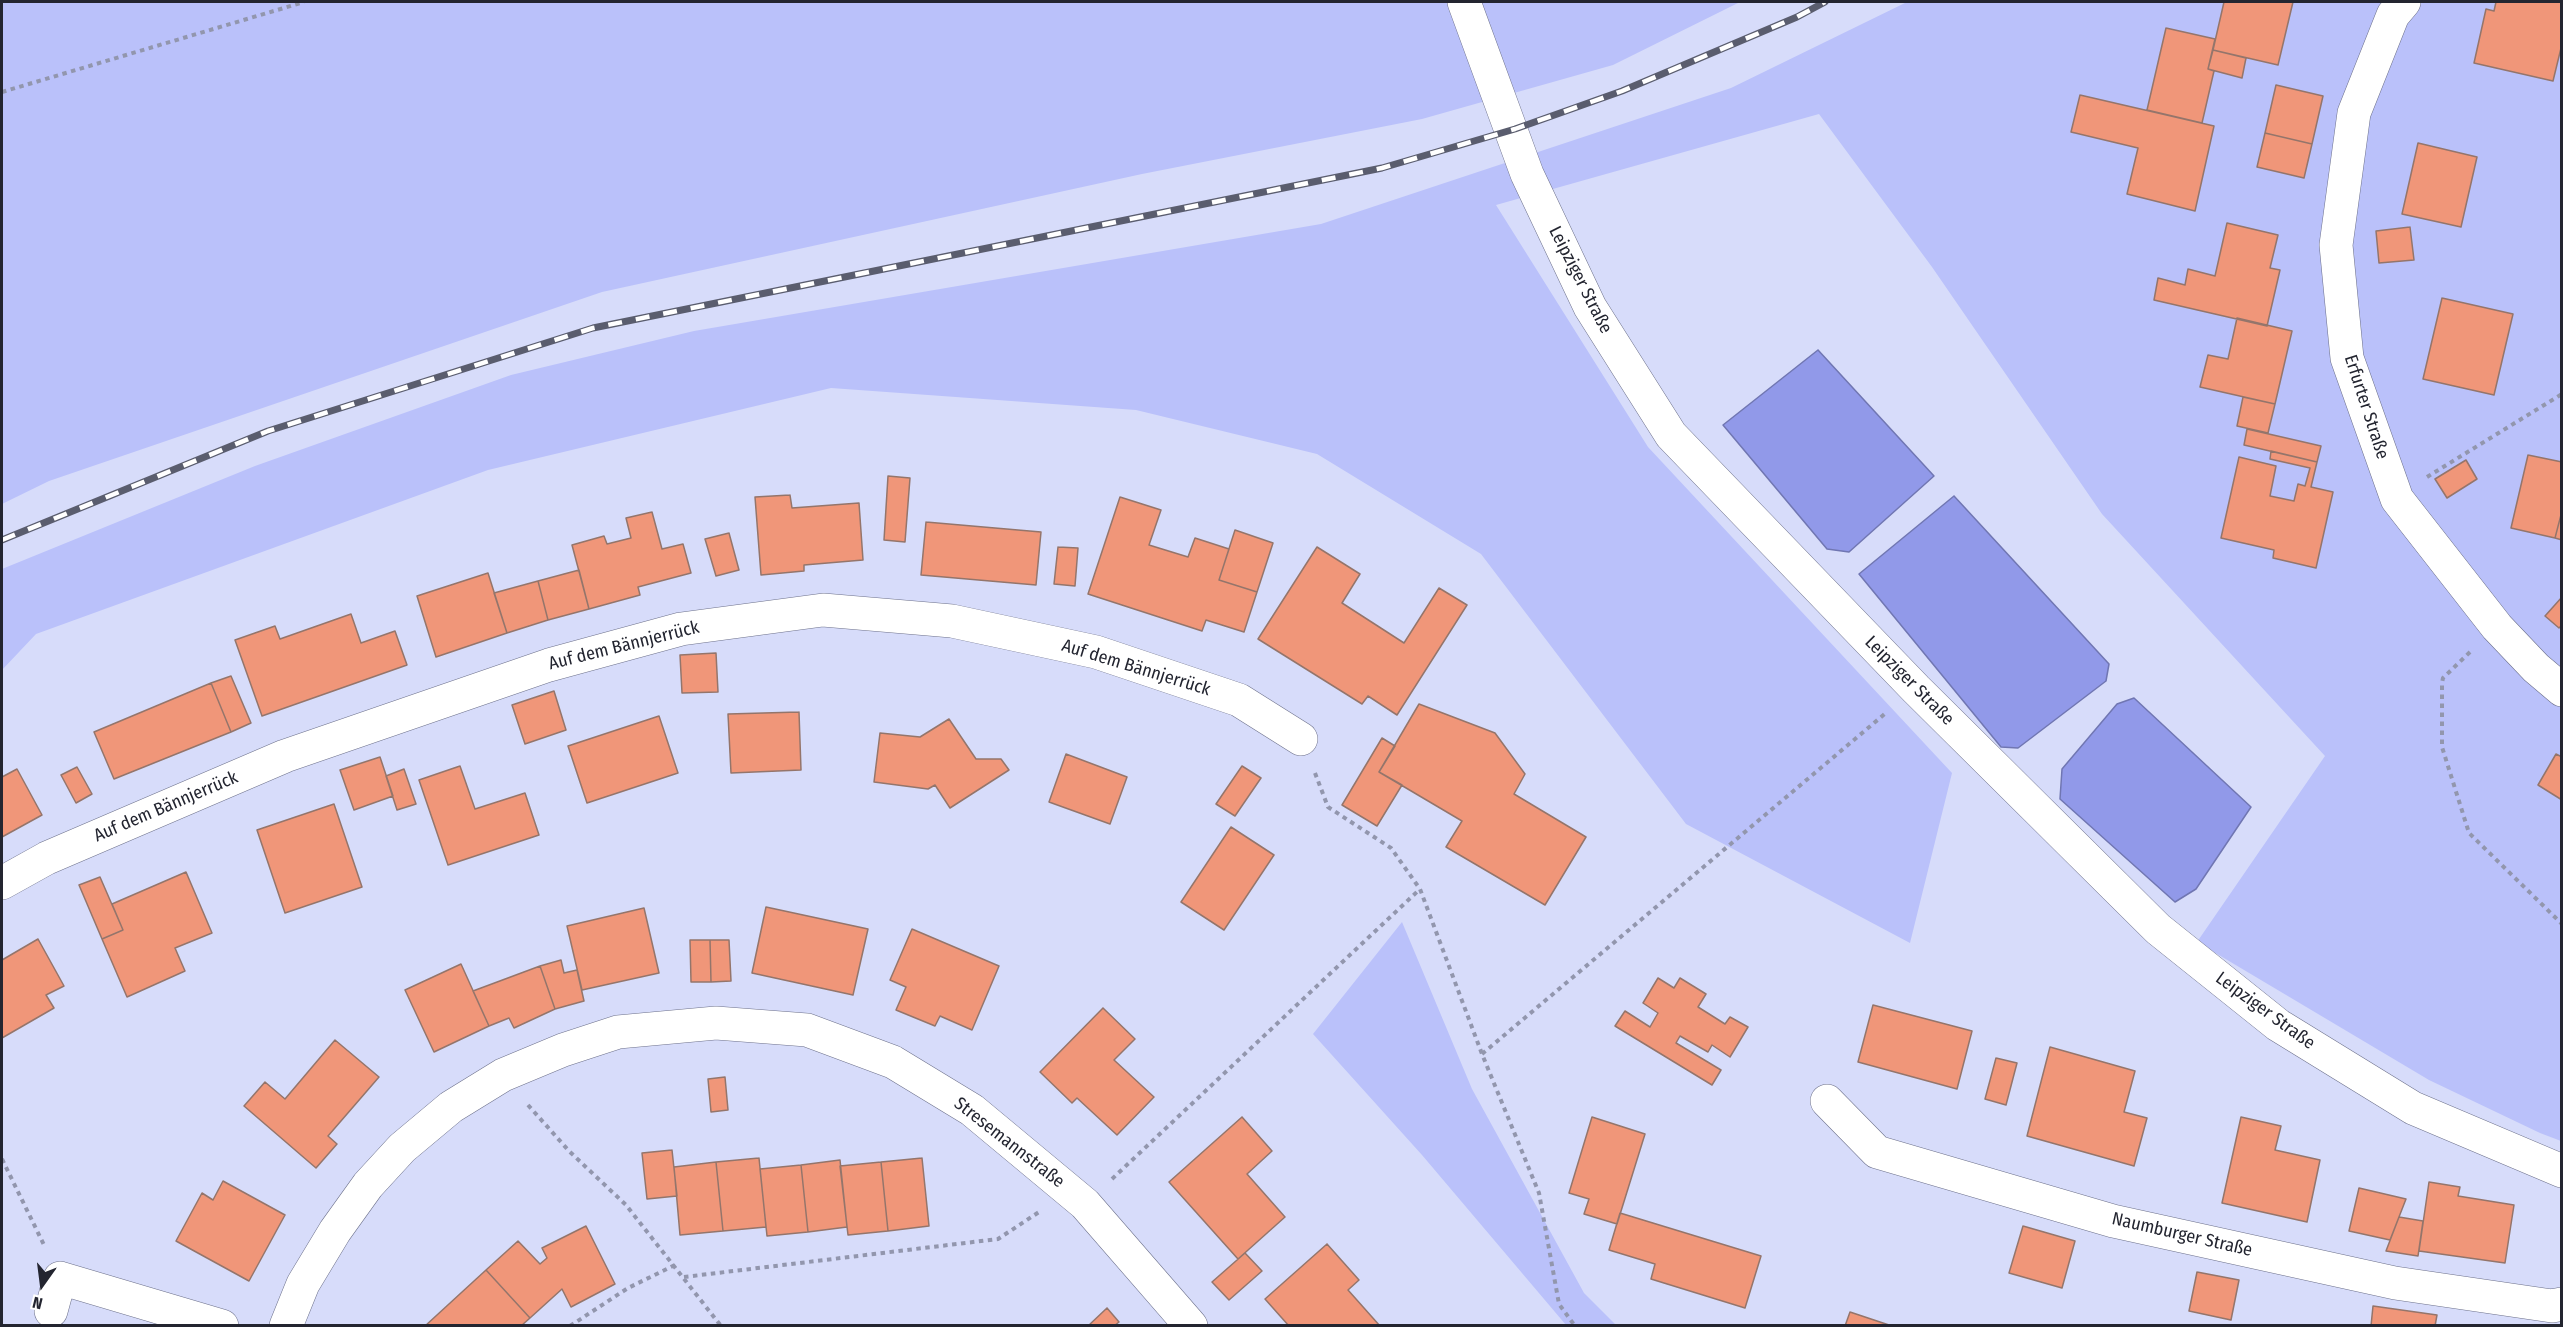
<!DOCTYPE html>
<meta charset="utf-8">
<style>
body{margin:0}
#map{position:relative;width:2563px;height:1327px;overflow:hidden;background:#d7dcfa;font-family:"Fira Sans Condensed",sans-serif}
canvas{display:block}
.frame{position:absolute;inset:0;border:3px solid #232530;pointer-events:none}
.north{position:absolute;left:12px;top:1255px;width:60px;height:60px;-webkit-text-stroke:4px #fff;paint-order:stroke;rotate:194deg;font-size:16px;font-weight:700;line-height:24px;text-align:center;color:#232530}
.north::after{content:'';display:block;margin:auto;width:21px;height:27px;background:#232530;clip-path:polygon(50% 0,100% 100%,50% 72%,0 100%)}
</style>
<div id="map">
<canvas width="2563" height="1327"></canvas>
<div class="frame"></div>
<div class="north">N</div>
</div>
<script>
const ctx = document.querySelector('canvas').getContext('2d');
ctx.lineJoin = 'round';
function paint(path, color) { ctx.fillStyle = color; ctx.fill(path, 'evenodd'); }
const toPath = rows => new Path2D(rows.map(r => 'M' + r).join(''));
function strokePath(path, color, width, dash) { ctx.strokeStyle = color; ctx.lineWidth = width; ctx.lineCap = dash ? 'butt' : 'round'; ctx.setLineDash(dash || []); ctx.stroke(path); }
function label(font, color, halo, rows, align = 'center') {
  ctx.font = font + ' "Fira Sans Condensed",sans-serif'; ctx.lineWidth = 4.5; ctx.setLineDash([]); ctx.textBaseline = 'middle'; ctx.strokeStyle = halo; ctx.fillStyle = color; for (const [text, x, y, turn = 0] of rows) {
    ctx.save(); ctx.translate(x, y); ctx.rotate((+turn || 0) * Math.PI / 180); ctx.textAlign = isNaN(turn) ? turn : align; if (halo) ctx.strokeText(text, 0, 0); ctx.fillText(text, 0, 0); ctx.restore();
  }
}
const green = toPath([
 [2,2,1740,2,1613,65,1422,119,1142,174,602,292,49,481,2,504],
 [1907,2,2561,2,2561,1141,2540,1133,2429,1080,2197,942,2325,756,2102,514,1932,267,1819,114,1496,205,1648,447,1952,773,1910,943,1686,824,1481,554,1317,454,1136,410,831,388,488,470,36,634,2,670,2,569,255,466,511,375,694,331,1321,224,1731,88],
 [1402,922,1472,1089,1584,1293,1616,1325,1566,1325,1422,1155,1313,1034]
]);
const water = toPath([
 [1818,350,1934,476,1849,552,1827,549,1723,425,1818,350],
 [1954,496,2109,664,2106,681,2018,748,2001,747,1859,574,1954,496],
 [2134,698,2251,807,2196,889,2175,902,2060,799,2062,769,2117,704,2134,698]
]);
const building = toPath([
 [2224,2,2293,2,2278,65,2213,50,2224,2],
 [2496,2,2562,2,2562,44,2553,81,2474,63,2486,9,2494,11,2496,2],
 [2166,28,2215,39,2208,69,2214,71,2202,123,2147,110,2166,28],
 [2213,50,2246,58,2242,78,2208,69,2213,50],
 [2276,85,2323,96,2312,144,2265,133,2276,85],
 [2080,95,2214,126,2195,211,2127,194,2138,148,2071,132,2080,95],
 [2265,133,2312,144,2304,178,2257,167,2265,133],
 [2418,143,2477,157,2461,227,2402,214,2418,143],
 [2227,223,2278,235,2270,268,2280,270,2267,326,2154,300,2158,278,2185,285,2188,269,2215,276,2227,223],
 [2410,227,2414,260,2379,263,2376,231,2410,227],
 [2442,298,2513,314,2494,395,2423,379,2442,298],
 [2237,318,2292,331,2275,404,2200,387,2208,355,2228,359,2237,318],
 [2243,397,2275,404,2268,433,2237,426,2243,397],
 [2247,429,2321,446,2317,462,2244,445,2247,429],
 [2271,451,2317,462,2311,487,2333,492,2316,568,2273,558,2274,550,2221,538,2239,457,2276,466,2270,496,2294,501,2298,484,2305,486,2310,468,2270,459,2271,451],
 [2528,455,2562,462,2562,511,2555,538,2511,528,2528,455],
 [2466,460,2477,479,2447,498,2435,479,2466,460],
 [888,476,910,478,905,542,884,540,888,476],
 [790,495,792,508,859,503,863,560,804,565,804,571,761,575,755,497,790,495],
 [1120,497,1161,510,1149,545,1188,557,1195,538,1229,549,1219,580,1257,592,1244,632,1206,620,1202,631,1088,594,1120,497],
 [2562,511,2562,540,2555,538,2562,511],
 [652,512,662,549,683,544,691,573,638,587,640,595,589,609,572,545,604,536,607,544,631,538,626,518,652,512],
 [926,522,1041,532,1036,585,921,575,926,522],
 [1235,530,1273,543,1257,592,1219,580,1235,530],
 [729,533,739,570,716,576,705,539,729,533],
 [1058,547,1078,548,1075,586,1054,584,1058,547],
 [1317,547,1360,574,1342,603,1404,643,1439,588,1467,605,1397,715,1368,696,1362,704,1258,639,1317,547],
 [579,570,589,609,548,620,538,581,579,570],
 [488,573,507,633,436,657,417,596,488,573],
 [538,581,548,620,507,633,494,593,538,581],
 [2562,597,2562,625,2559,628,2545,616,2562,597],
 [351,614,361,643,395,631,407,665,262,716,235,640,275,626,280,639,351,614],
 [716,653,718,692,682,693,680,655,716,653],
 [231,676,251,723,231,732,211,683,231,676],
 [211,683,231,732,114,779,94,732,211,683],
 [554,691,566,730,525,744,512,705,554,691],
 [1419,704,1495,733,1525,774,1514,794,1586,837,1545,905,1446,847,1462,821,1379,772,1419,704],
 [799,712,801,770,731,773,728,714,799,712],
 [659,716,678,773,587,803,568,746,659,716],
 [949,719,976,759,1001,759,1009,770,950,808,935,785,928,789,874,782,880,733,920,737,949,719],
 [1382,738,1395,746,1379,772,1402,785,1377,826,1342,805,1382,738],
 [1066,754,1127,777,1110,824,1049,802,1066,754],
 [2556,754,2562,757,2562,800,2538,785,2556,754],
 [380,757,393,796,354,810,340,770,380,757],
 [460,766,475,809,525,793,539,835,448,865,419,780,460,766],
 [1242,766,1261,778,1235,816,1216,804,1242,766],
 [77,767,92,794,76,803,61,775,77,767],
 [17,769,42,815,2,837,2,777,17,769],
 [404,769,416,804,397,810,386,776,404,769],
 [334,804,362,887,285,913,257,830,334,804],
 [1231,827,1274,855,1224,930,1181,902,1231,827],
 [186,872,212,933,175,948,185,971,127,997,102,939,123,930,112,904,186,872],
 [100,877,123,930,102,939,79,885,100,877],
 [766,907,868,929,853,995,752,973,766,907],
 [644,908,659,973,582,990,567,926,644,908],
 [912,929,999,966,972,1030,940,1016,935,1026,896,1010,906,987,890,980,912,929],
 [38,939,64,986,46,995,54,1008,2,1038,2,960,38,939],
 [690,940,710,940,711,982,691,982,690,940],
 [710,940,729,940,731,981,711,982,710,940],
 [561,960,564,973,577,970,584,1001,555,1009,540,966,561,960],
 [461,964,489,1026,434,1052,405,990,461,964],
 [540,966,555,1009,514,1028,509,1018,489,1026,473,991,540,966],
 [1658,978,1674,988,1680,978,1706,994,1698,1007,1725,1024,1730,1017,1748,1027,1730,1057,1712,1045,1708,1052,1680,1036,1676,1043,1721,1070,1712,1085,1615,1026,1625,1011,1650,1027,1658,1013,1643,1003,1658,978],
 [1873,1005,1972,1031,1957,1089,1858,1062,1873,1005],
 [1103,1008,1135,1039,1114,1060,1154,1097,1117,1135,1077,1098,1072,1103,1040,1072,1103,1008],
 [335,1040,379,1077,328,1136,337,1144,316,1168,244,1106,265,1082,285,1099,335,1040],
 [2050,1047,2135,1071,2124,1112,2147,1118,2134,1166,2027,1136,2050,1047],
 [1996,1058,2017,1063,2006,1105,1985,1099,1996,1058],
 [725,1077,728,1110,711,1112,708,1079,725,1077],
 [1242,1117,1272,1151,1247,1174,1285,1217,1238,1259,1169,1182,1242,1117],
 [1592,1117,1645,1134,1617,1224,1584,1214,1589,1199,1569,1193,1592,1117],
 [2241,1117,2281,1126,2275,1150,2320,1160,2307,1222,2222,1203,2241,1117],
 [672,1150,677,1196,647,1199,642,1153,672,1150],
 [759,1158,766,1227,723,1231,716,1162,759,1158],
 [922,1158,929,1226,888,1231,881,1162,922,1158],
 [840,1160,847,1227,808,1232,801,1165,840,1160],
 [716,1162,723,1231,680,1235,674,1167,716,1162],
 [881,1162,888,1231,848,1235,840,1166,881,1162],
 [801,1165,808,1232,767,1236,760,1169,801,1165],
 [223,1181,285,1215,249,1281,176,1241,202,1193,213,1200,223,1181],
 [2429,1182,2460,1187,2458,1196,2514,1205,2505,1263,2419,1251,2429,1182],
 [2359,1188,2406,1199,2390,1240,2349,1231,2359,1188],
 [1620,1213,1761,1256,1745,1308,1651,1279,1655,1264,1609,1250,1620,1213],
 [2399,1217,2423,1221,2418,1256,2386,1251,2399,1217],
 [586,1226,615,1284,571,1307,562,1289,530,1318,486,1270,518,1241,540,1264,547,1258,542,1248,586,1226],
 [2023,1226,2075,1241,2062,1288,2009,1273,2023,1226],
 [1327,1244,1359,1280,1348,1290,1380,1326,1289,1326,1265,1299,1327,1244],
 [1245,1253,1262,1271,1229,1300,1212,1282,1245,1253],
 [486,1270,530,1318,521,1326,425,1326,486,1270],
 [2197,1272,2239,1280,2231,1320,2189,1311,2197,1272],
 [2373,1306,2437,1315,2435,1326,2371,1326,2373,1306],
 [1107,1308,1119,1322,1114,1326,1088,1326,1107,1308],
 [1850,1312,1892,1326,1845,1326,1850,1312]
]);
const path = toPath([
 [2,92,304,2],
 [2427,477,2562,394],
 [2470,652,2443,678,2442,683,2442,747,2469,833,2562,924],
 [1315,773,1328,807,1391,848,1420,889,1482,1054,1539,1193,1559,1304,1575,1326],
 [1482,1054,1887,712],
 [528,1105,569,1151,626,1205,721,1326],
 [2,1159,44,1245],
 [1112,1179,1420,889],
 [684,1277,998,1239,1039,1212],
 [570,1326,628,1288,675,1265]
]);
const minor = toPath([
 [1464,2,1527,174,1590,307,1671,435,1916,689,2158,929,2278,1025,2413,1108,2562,1171],
 [2404,2,2393,15,2354,113,2336,245,2347,358,2397,499,2497,627,2536,668,2562,690],
 [2,883,47,858,285,756,549,665,681,629,823,610,952,621,1096,652,1239,700,1301,739],
 [1827,1101,1877,1152,2113,1221,2395,1283,2552,1306,2562,1304],
 [51,1311,60,1278,222,1326],
 [286,1326,303,1284,335,1231,368,1185,402,1148,451,1107,503,1075,563,1050,618,1032,716,1023,807,1030,893,1062,972,1110,1085,1204,1191,1326]
]);
const rail = toPath([
 [2,540,268,431,593,328,1382,168,1515,129,1622,91,1797,17,1825,2]
]);
const streetNames = [
 ["Leipziger Straße",1580,280,63],
 ["Erfurter Straße",2366,407,72],
 ["Auf dem Bännjerrück",624,646,-14],
 ["Auf dem Bännjerrück",1136,668,17],
 ["Leipziger Straße",1909,681,45],
 ["Auf dem Bännjerrück",166,807,-23],
 ["Leipziger Straße",2265,1011,36],
 ["Stresemannstraße",1009,1143,38],
 ["Naumburger Straße",2182,1235,13]
];
paint(green, '#bac1fa');
paint(water, '#9199e9');
strokePath(water, '#7076b2', 1.5);
paint(building, '#f09679');
strokePath(building, '#94756b', 1.5);
strokePath(minor, '#6d718b', 34);
strokePath(path, '#9296ad', 4, [4.5, 4.5]);
strokePath(minor, '#fff', 33);
strokePath(rail, '#5a5d6e', 7);
strokePath(rail, '#fff', 4.5, [14]);
label('18px', '#232530', '#fff', streetNames);
</script>
